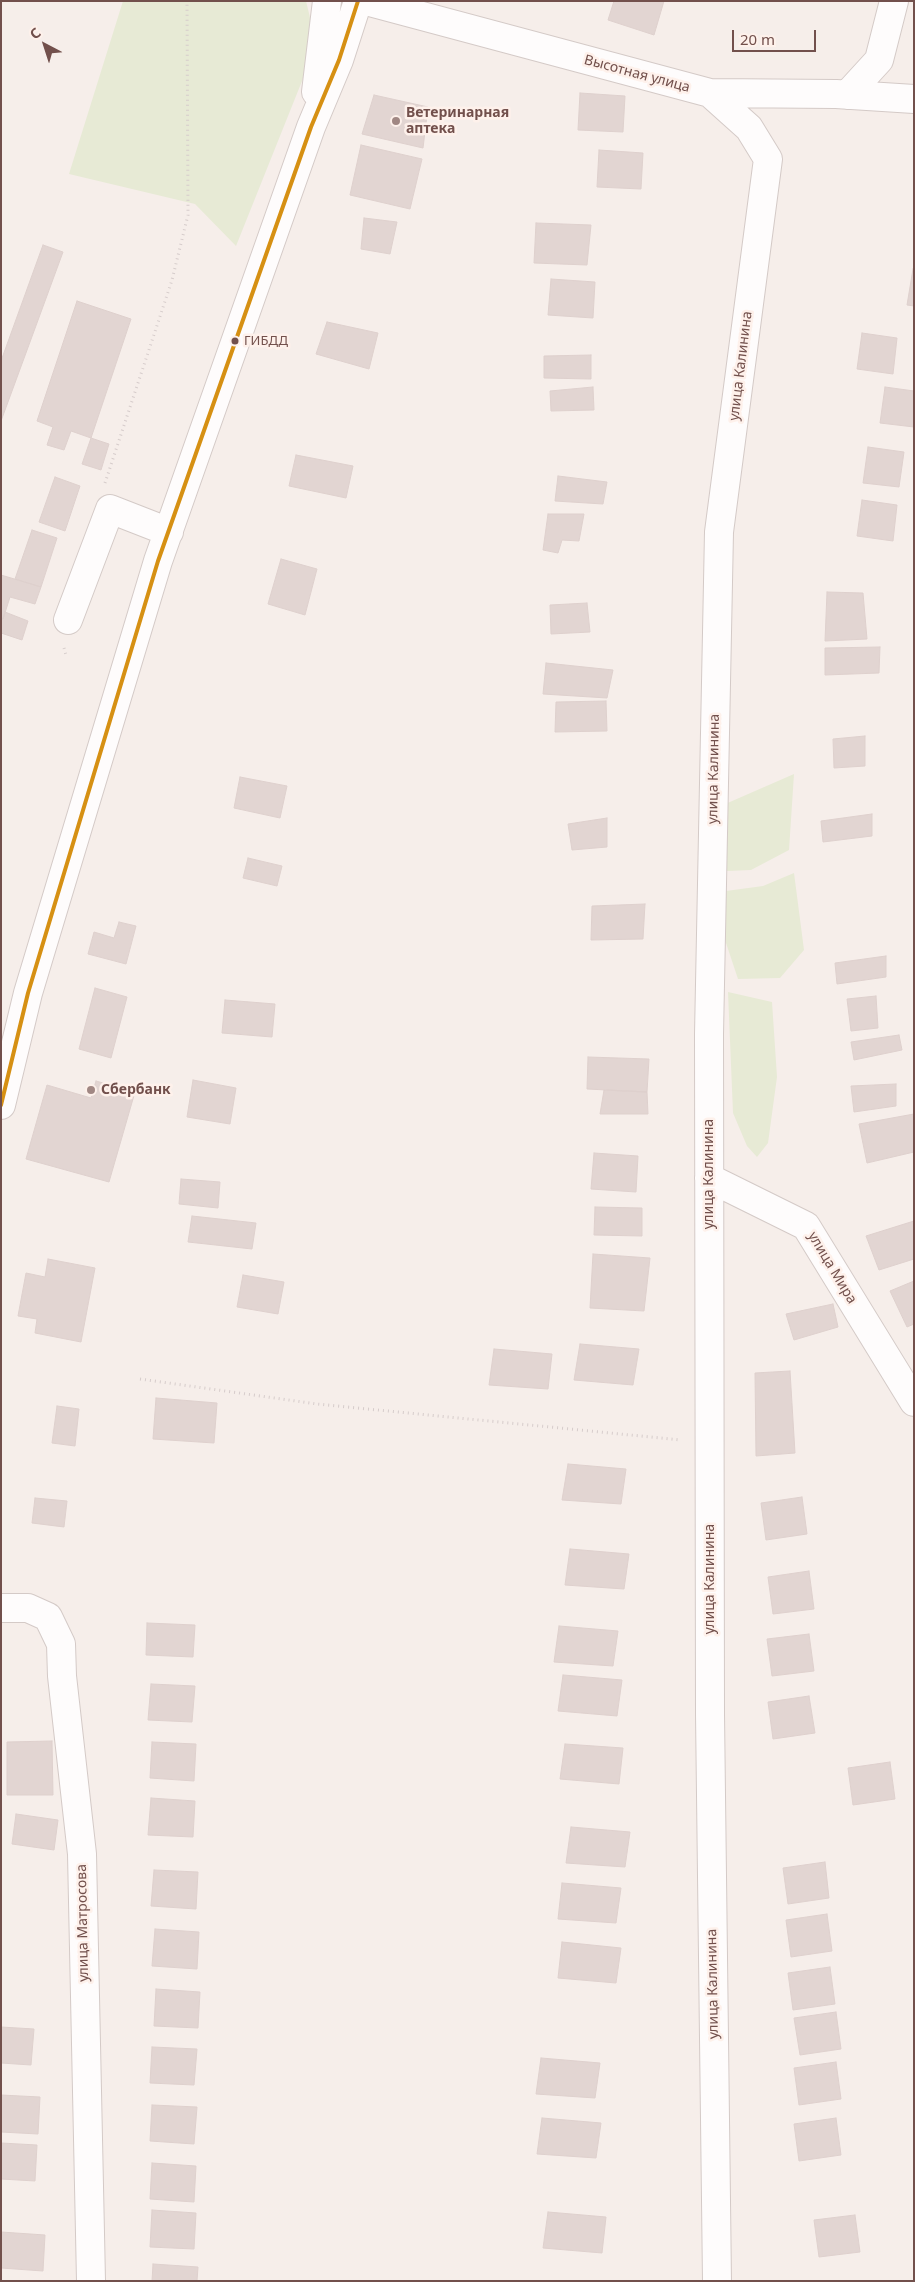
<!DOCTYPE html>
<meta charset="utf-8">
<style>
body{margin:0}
#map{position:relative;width:915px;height:2282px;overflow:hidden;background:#f6eeea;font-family:"Noto Sans",sans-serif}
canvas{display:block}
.frame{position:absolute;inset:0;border:2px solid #72504c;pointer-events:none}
.north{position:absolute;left:20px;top:20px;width:50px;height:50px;-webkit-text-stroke:4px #fef1eb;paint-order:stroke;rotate:320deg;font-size:14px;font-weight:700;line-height:20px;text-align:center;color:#72504c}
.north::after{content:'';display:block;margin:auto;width:18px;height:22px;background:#72504c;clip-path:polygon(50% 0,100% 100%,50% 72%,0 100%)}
.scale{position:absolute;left:732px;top:30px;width:84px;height:22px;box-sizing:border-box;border:2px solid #72504c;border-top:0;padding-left:6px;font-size:15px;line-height:18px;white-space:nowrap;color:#72504c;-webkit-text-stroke:4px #fef1eb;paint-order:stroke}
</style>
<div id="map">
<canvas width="915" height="2282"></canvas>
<div class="frame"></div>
<div class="north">С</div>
<div class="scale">20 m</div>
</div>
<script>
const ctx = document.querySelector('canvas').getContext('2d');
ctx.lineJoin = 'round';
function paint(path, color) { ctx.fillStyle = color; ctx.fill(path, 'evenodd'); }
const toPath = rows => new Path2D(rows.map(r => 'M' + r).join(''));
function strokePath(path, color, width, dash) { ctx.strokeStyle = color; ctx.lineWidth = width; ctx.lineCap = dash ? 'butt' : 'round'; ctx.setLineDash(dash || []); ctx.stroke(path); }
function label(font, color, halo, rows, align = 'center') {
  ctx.font = font + ' "Noto Sans",sans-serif'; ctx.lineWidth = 5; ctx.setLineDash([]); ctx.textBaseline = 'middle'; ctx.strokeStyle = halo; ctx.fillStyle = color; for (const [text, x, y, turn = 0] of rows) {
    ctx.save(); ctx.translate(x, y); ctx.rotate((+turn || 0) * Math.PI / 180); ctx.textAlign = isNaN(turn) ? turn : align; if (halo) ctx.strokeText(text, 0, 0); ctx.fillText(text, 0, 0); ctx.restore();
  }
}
const green = toPath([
 [123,1,306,1,313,30,306,71,236,246,195,204,69,174],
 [794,774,789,850,751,870,727,871,723,805],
 [794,873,804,950,780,978,738,979,723,934,726,891,763,886],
 [728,992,772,1002,777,1077,768,1143,757,1157,747,1146,733,1113]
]);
const building = toPath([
 [614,1,664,1,654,35,608,20,614,1],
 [580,93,625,96,623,132,578,130,580,93],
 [374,95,428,107,423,148,362,134,374,95],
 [361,145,422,159,410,209,350,195,361,145],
 [599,150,643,153,641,189,597,187,599,150],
 [364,218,397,222,390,254,361,249,364,218],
 [536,223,591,225,587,265,534,263,536,223],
 [43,245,63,252,1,421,1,361,43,245],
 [913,269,914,270,914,306,907,305,913,269],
 [551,279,595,282,593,318,548,315,551,279],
 [77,301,131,319,91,438,71,431,64,450,47,445,53,427,37,421,77,301],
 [327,322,378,333,369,369,316,354,327,322],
 [862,333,897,338,893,374,857,369,862,333],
 [591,355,591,379,544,378,544,356,591,355],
 [593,387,594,410,551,411,550,391,593,387],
 [885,387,914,391,914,427,880,423,885,387],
 [91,438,109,444,101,470,82,464,91,438],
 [868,447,904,452,899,487,863,483,868,447],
 [296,455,353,466,346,498,289,486,296,455],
 [558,476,607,482,603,504,555,501,558,476],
 [55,477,80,486,65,531,39,522,55,477],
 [862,500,897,505,893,541,857,536,862,500],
 [548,514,584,514,579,541,562,540,558,553,543,550,548,514],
 [32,530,57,538,41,587,15,579,32,530],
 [281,559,317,569,305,615,268,604,281,559],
 [1,575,41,587,35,604,10,597,3,619,1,618,1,575],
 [827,592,863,593,867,639,825,641,827,592],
 [587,603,590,632,551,634,550,605,587,603],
 [5,612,28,621,22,640,1,633,1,618,3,619,5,612],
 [880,647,879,673,825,675,825,648,880,647],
 [546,663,613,670,607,698,543,694,546,663],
 [606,701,607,731,555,732,556,702,606,701],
 [865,736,865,766,834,768,833,739,865,736],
 [240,777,287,786,280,818,234,808,240,777],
 [872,814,872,836,823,842,821,821,872,814],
 [607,818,607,847,572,850,568,824,607,818],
 [248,858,282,866,277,886,243,878,248,858],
 [645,904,643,939,591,940,592,906,645,904],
 [119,922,136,926,126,964,88,954,94,932,114,938,119,922],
 [886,956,886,977,837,984,835,963,886,956],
 [95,988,127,997,111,1058,79,1049,95,988],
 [876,996,878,1028,851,1031,847,999,876,996],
 [225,1000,275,1004,272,1037,222,1033,225,1000],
 [899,1035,902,1050,854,1060,851,1042,899,1035],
 [588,1057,649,1059,647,1092,587,1089,588,1057],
 [193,1080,236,1088,230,1124,187,1117,193,1080],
 [96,1081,135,1092,109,1182,26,1159,47,1085,91,1098,96,1081],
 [896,1084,896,1106,854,1112,851,1086,896,1084],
 [604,1090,647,1092,648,1114,600,1114,604,1090],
 [914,1114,914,1152,867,1163,859,1124,914,1114],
 [594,1153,638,1156,636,1192,591,1189,594,1153],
 [181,1179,220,1182,218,1208,179,1204,181,1179],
 [595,1207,642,1208,642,1236,594,1235,595,1207],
 [192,1216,256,1223,252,1249,188,1242,192,1216],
 [914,1221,914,1259,879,1270,866,1236,914,1221],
 [593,1254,650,1258,644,1311,590,1308,593,1254],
 [48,1259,95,1268,81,1342,35,1333,37,1319,18,1316,26,1273,45,1277,48,1259],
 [243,1275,284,1282,278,1314,237,1307,243,1275],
 [914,1281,914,1324,907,1327,890,1291,914,1281],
 [833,1304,838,1327,794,1340,786,1314,833,1304],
 [580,1344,639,1349,633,1385,574,1380,580,1344],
 [494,1349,552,1354,548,1389,489,1385,494,1349],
 [790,1371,795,1453,756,1456,755,1373,790,1371],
 [156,1398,217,1403,214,1443,153,1439,156,1398],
 [57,1406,79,1409,75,1446,52,1443,57,1406],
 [568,1464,626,1469,621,1504,562,1500,568,1464],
 [802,1497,807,1534,766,1540,761,1503,802,1497],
 [35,1498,67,1501,64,1527,32,1523,35,1498],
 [570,1549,629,1554,624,1589,565,1585,570,1549],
 [809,1571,814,1609,773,1614,768,1577,809,1571],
 [147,1623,195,1625,193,1657,146,1655,147,1623],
 [559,1626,618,1631,613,1666,554,1662,559,1626],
 [809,1634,814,1671,772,1676,767,1639,809,1634],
 [563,1675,622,1680,617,1716,558,1711,563,1675],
 [151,1684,195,1686,192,1722,148,1720,151,1684],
 [809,1696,815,1733,773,1739,768,1702,809,1696],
 [52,1741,53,1795,7,1795,7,1742,52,1741],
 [152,1742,196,1744,194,1781,150,1778,152,1742],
 [565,1744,623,1748,619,1784,560,1779,565,1744],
 [890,1762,895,1799,853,1805,848,1768,890,1762],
 [151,1798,195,1801,193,1837,148,1835,151,1798],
 [16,1814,58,1820,54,1850,12,1844,16,1814],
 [571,1827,630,1832,625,1867,566,1863,571,1827],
 [825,1862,829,1898,788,1904,783,1868,825,1862],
 [154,1870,198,1872,196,1909,151,1906,154,1870],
 [562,1883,621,1888,616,1923,558,1919,562,1883],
 [827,1914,832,1951,791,1957,786,1920,827,1914],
 [155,1929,199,1932,197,1969,152,1966,155,1929],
 [562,1942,621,1948,616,1983,558,1978,562,1942],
 [830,1967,835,2004,793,2010,788,1973,830,1967],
 [156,1989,200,1992,198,2028,154,2026,156,1989],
 [836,2012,841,2049,800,2055,794,2018,836,2012],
 [1,2027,34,2029,31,2065,1,2063,1,2027],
 [152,2047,197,2049,194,2085,150,2083,152,2047],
 [541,2058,600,2063,595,2098,536,2094,541,2058],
 [836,2062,841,2099,799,2105,794,2068,836,2062],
 [1,2095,40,2097,38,2134,1,2132,1,2095],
 [152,2105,197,2107,194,2144,150,2141,152,2105],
 [542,2118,601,2123,596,2158,537,2154,542,2118],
 [836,2118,841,2155,799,2161,794,2124,836,2118],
 [1,2143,37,2145,35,2181,1,2179,1,2143],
 [152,2163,196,2166,194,2202,150,2199,152,2163],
 [152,2210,196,2213,194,2249,150,2247,152,2210],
 [548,2212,606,2217,602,2253,543,2248,548,2212],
 [855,2215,860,2252,819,2257,814,2220,855,2215],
 [1,2232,45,2235,43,2271,1,2268,1,2232],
 [153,2264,198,2267,197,2281,152,2281,153,2264]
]);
const path = toPath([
 [105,483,172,280,188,215,187,1],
 [64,648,66,655],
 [140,1379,317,1404,681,1440]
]);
const minor = toPath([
 [366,1,710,93,836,94,914,99],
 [316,92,327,1],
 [710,93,749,128,768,159,719,532,709,1034,710,1714,717,2281],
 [847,95,879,60,894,1],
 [68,620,110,509,169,532],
 [1,1105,28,993,158,561,311,127,339,60,358,1],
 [709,1178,806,1226,914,1402],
 [1,1608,28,1608,48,1617,61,1644,62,1676,82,1854,91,2281]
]);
const bus1 = toPath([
 [1,1105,28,993,158,561,311,127,339,60,358,1]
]);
const markers = [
 [396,121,5,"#a08783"],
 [235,341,4.5,"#72504c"],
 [91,1090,5,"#a08783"]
];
const busNames = [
 ["ГИБДД",244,341]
];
const streetNames = [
 ["Высотная улица",637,74,15],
 ["улица Калинина",741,366,-83],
 ["улица Калинина",714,769,-89],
 ["улица Калинина",709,1174,-90],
 ["улица Мира",832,1268,59],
 ["улица Калинина",710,1579,-90],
 ["улица Матросова",83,1923,-91],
 ["улица Калинина",713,1984,-91]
];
const poiNames = [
 ["Ветеринарная",406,113],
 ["аптека",406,129],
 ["Сбербанк",101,1090]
];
paint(green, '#e7ead5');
paint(building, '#e2d5d2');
strokePath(building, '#ded0cd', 1);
strokePath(minor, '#d4cac7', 30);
strokePath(path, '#d6cccb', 3, [1, 4]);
strokePath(minor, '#fefcfc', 28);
strokePath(bus1, '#d69013', 4);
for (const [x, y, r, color] of markers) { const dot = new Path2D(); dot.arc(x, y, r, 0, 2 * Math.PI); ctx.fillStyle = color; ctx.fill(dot); strokePath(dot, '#fef1eb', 2); }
label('13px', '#72504c', '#fef1eb', busNames, 'left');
label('14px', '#72504c', '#fef1eb', streetNames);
label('bold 14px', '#72504c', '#fef1eb', poiNames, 'left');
</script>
